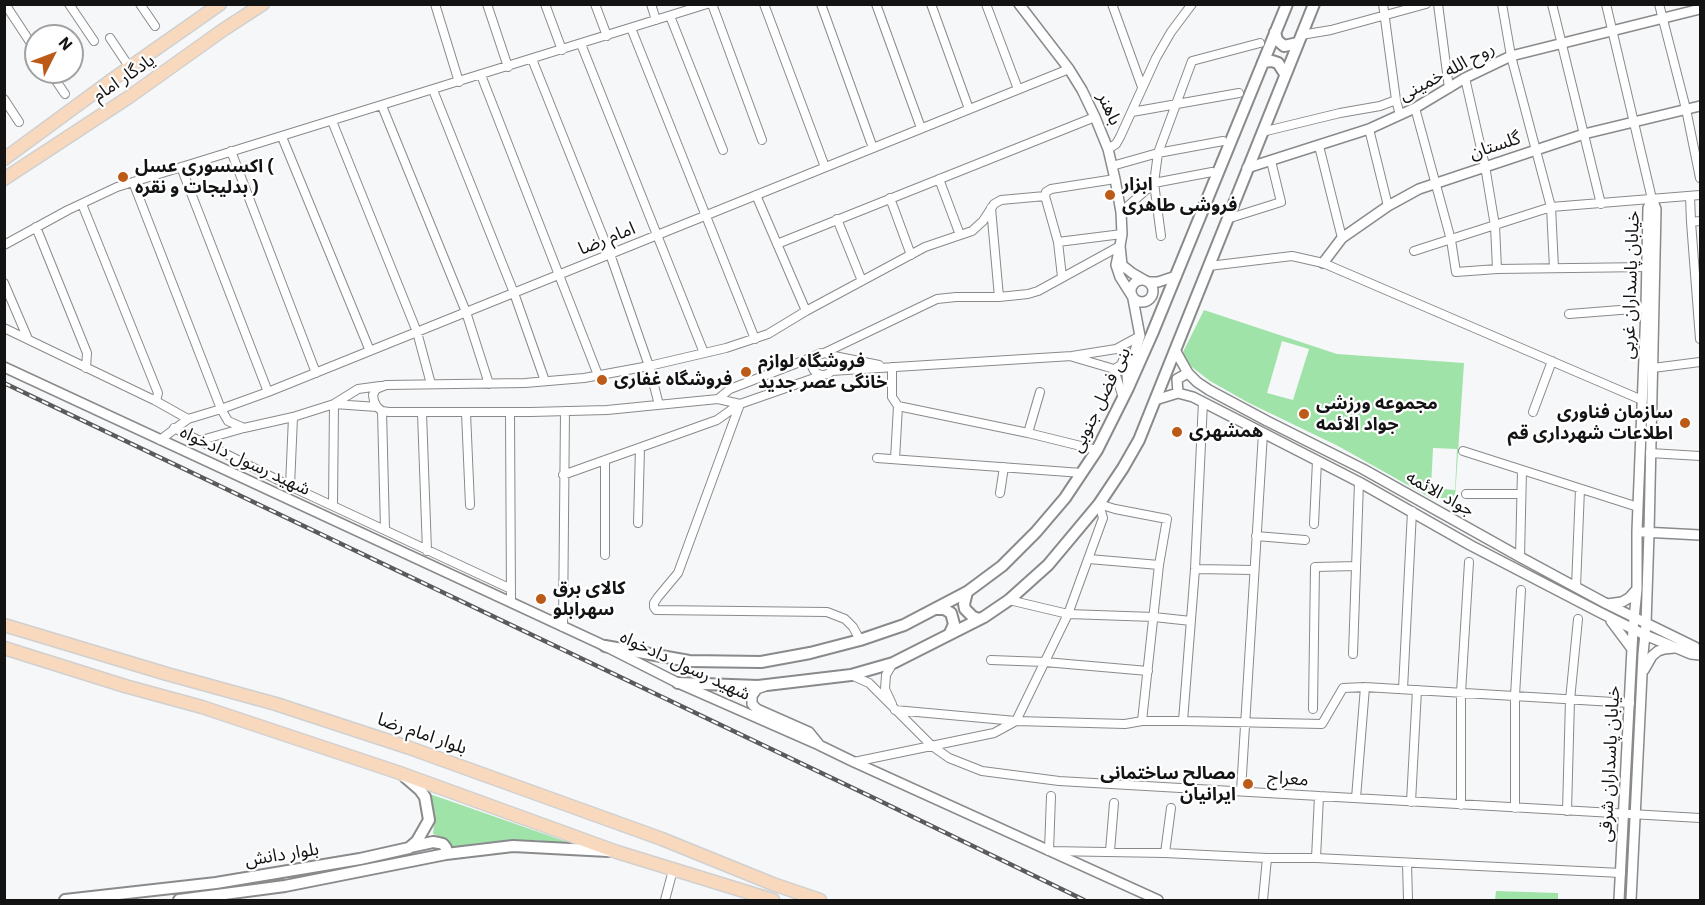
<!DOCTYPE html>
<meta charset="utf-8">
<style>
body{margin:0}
#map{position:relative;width:1705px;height:905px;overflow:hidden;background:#f6f7f9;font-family:"IBM Plex Sans",sans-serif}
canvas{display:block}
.frame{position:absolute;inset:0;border:6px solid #131314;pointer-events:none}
.north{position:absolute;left:24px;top:24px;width:60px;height:60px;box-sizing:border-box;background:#fff;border:2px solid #a1a1a1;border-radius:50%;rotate:48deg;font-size:16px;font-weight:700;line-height:24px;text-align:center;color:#131314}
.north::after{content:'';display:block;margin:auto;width:21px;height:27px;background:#bb5b17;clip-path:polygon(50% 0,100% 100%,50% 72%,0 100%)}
</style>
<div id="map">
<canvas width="1705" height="905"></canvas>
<div class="frame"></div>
<div class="north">N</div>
</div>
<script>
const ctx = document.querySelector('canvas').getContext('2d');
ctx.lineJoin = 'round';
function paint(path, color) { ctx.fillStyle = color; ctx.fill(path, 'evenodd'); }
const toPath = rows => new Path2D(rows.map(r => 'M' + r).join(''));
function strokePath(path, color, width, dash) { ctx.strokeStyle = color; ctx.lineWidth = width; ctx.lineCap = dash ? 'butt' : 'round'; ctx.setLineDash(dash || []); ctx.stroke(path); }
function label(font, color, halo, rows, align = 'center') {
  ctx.font = font + ' "IBM Plex Sans","Noto Sans Arabic",sans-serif'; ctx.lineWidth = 4.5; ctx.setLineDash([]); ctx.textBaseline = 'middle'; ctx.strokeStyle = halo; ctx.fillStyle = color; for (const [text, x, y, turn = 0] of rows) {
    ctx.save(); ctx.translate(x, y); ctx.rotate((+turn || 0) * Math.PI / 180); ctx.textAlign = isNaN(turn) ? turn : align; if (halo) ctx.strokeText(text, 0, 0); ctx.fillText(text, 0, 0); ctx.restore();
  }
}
const green = toPath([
 [1204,310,1337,354,1464,363,1455,498,1431,498,1338,446,1249,403,1210,381,1188,364,1182,354],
 [1282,341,1309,349,1293,400,1267,393],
 [1433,448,1457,449,1455,490,1431,488],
 [430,794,573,844,533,840,504,841,479,843,453,849,448,839,433,834,435,817],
 [1496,891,1558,893,1558,900,1495,900]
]);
const minor = toPath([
 [5,4,36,51],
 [69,4,94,41],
 [140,4,155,26],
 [435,4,459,82],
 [487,4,508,67],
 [545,4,562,50],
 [595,4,607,36],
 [651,4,656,20],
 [712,4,762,140],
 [764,4,825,167],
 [821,4,873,148],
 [876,4,921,128],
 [931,4,969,109],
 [986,4,1018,89],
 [1112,4,1142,87],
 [1383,4,1396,100,1400,115],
 [1438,4,1449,88],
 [1502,4,1511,56,1551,207,1554,268],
 [1552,4,1601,204],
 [1606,4,1652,199],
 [1659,4,1686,109,1700,178],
 [670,16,723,150],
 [631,28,755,339],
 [1301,35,1331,30,1426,4],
 [110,38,130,68],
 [581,44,704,353],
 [532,59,610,254,649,366,659,405],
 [50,72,65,94],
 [481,75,598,375],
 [1465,78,1485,166,1495,226,1497,269],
 [433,90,514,293,545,381],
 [4,99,19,122],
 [382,106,466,312,489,384],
 [1415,108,1451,240,1456,272,1497,269,1647,267],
 [1132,112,1239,93],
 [332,121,417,332,431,384],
 [1369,129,1388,206],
 [1262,132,1340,113,1380,106,1396,100],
 [282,137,370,351],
 [1319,146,1342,238],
 [1108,149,1116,144,1120,137,1156,58,1171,32,1192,4],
 [231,151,316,373],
 [1112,166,1158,153,1223,141],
 [181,167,268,392],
 [939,179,960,235],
 [133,182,221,409,228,421,244,428,293,417,334,404,358,389,380,386],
 [1154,183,1212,172],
 [756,195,806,311],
 [1045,196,1058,242,1062,277],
 [1690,196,1691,222,1700,339],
 [890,198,911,255],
 [82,204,158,393,156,401],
 [991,208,999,297],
 [1121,212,1154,183],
 [837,219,862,281],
 [1227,219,1281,202,1271,161],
 [1691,222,1700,221],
 [36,227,87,353,86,368],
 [1161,236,1154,183,1158,153,1192,61,1260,43],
 [1058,242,1122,234],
 [777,244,1095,117],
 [4,245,68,210,117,187,707,4],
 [1414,251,1551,207,1700,195],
 [1209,266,1292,256,1323,263,1642,400],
 [4,283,28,339],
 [1569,314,1646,308],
 [4,328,156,401,188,419],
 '812 364a11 11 0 1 1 22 0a11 11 0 1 1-22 0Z',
 [822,354,937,299,956,297,999,297,1028,294,1038,291,1120,246],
 [818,355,730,389,718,399,607,410,531,412,389,412,382,411,377,407,374,401,373,395,376,389,386,385,525,383,584,378,649,366,726,348,768,334,806,311,925,247,972,231,983,221,994,204,1001,200,1045,196,1046,192,1051,189,1115,179],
 [829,355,879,365],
 [1073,357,1114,369,1123,398],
 [892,367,892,397,898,406,895,459],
 [1653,368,1700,362],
 [1114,369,1121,365,1124,358,1121,350,1116,349],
 [831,371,1072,356,1116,349,1140,336],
 [718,399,740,404,823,375],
 [740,404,678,573,658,597,654,603,654,607,656,610,827,612,845,619,853,627,860,640],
 [898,406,1028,433,1097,450],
 [382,411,385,529],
 [510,412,511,602],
 [1533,412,1552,361],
 [422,413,427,551],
 [466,413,470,505],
 [174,428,290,486,511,589],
 [1028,433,1040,392],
 [160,440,188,419,221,409,268,392,1069,69],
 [198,441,244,428],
 [1463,451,1638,507],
 [1650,453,1700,456],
 [877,458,1082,473],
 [605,460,605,555],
 [563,475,717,420,738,405],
 [290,486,293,417],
 [1000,493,1004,467],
 [1466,494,1521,494],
 [1099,504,1115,509,1167,519,1159,565,1142,721],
 [333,506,334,404,377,407],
 [638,523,640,448],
 [1314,524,1317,461],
 [1256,536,1305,540],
 [1520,557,1522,470],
 [1089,559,1159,565],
 [1195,569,1254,570],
 [1576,587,1580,489],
 [1009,600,1068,614,1154,617,1191,621],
 [563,627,565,411],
 [1353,654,1359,482],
 [991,660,1045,662,1148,671],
 [851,675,869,683,932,746,949,758,982,771,1059,781,1700,818],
 [1403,689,1412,511],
 [892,704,885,689,886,675,893,663],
 [1313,709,1315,567,1356,566],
 [895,710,1016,721,1125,724,1142,721,1183,721,1322,724,1343,688,1365,687,1630,703],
 [1183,721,1195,569,1203,402],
 [854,762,994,733,1016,721,1068,614,1103,518,1099,504],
 [1241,791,1263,433],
 [1051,796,1049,851,1165,853,1267,858,1316,858,1621,873],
 [1356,798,1365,687],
 [1411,802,1417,690],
 [1461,805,1461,693,1469,562],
 [1515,808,1515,696,1521,590],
 [1567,811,1570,700,1578,619],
 [1110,851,1114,803],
 [1165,853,1171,808],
 [1316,858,1319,796],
 [1407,863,1408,900],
 [665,900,673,870],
 [1263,900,1267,858]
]);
const tertiary = toPath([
 [1019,4,1069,69,1082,90,1095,117,1108,149,1115,179,1121,212,1122,234,1120,246],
 [1247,168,1369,129,1415,108,1465,78,1511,56,1700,9],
 [1323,263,1342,238,1388,206,1419,189,1584,134,1700,106],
 '1131 291a11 11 0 1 1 22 0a11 11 0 1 1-22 0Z',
 [1149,282,1158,282,1176,276],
 [1132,296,1120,277,1116,265,1120,246,1122,265,1132,273,1144,280],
 [1175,350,1188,373,1197,382,1209,390,1267,421,1363,469,1520,557,1607,604,1695,647,1700,654],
 [4,367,605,646,678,683,819,745,854,762,1158,900],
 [1128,388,1127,374,1140,336,1133,299],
 [1178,393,1177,379,1188,373],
 [1155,400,1178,393,1193,397,1359,482,1470,545,1599,612,1645,635,1691,654,1700,655],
 [1643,532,1700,535],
 [1607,604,1622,602,1629,598,1637,589],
 [1611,621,1632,649],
 [1644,670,1652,656,1658,651,1664,649,1674,648],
 [765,686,757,689,752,696,752,704,757,709,809,732,818,743],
 [1619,900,1633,629,1637,589,1637,531,1646,308,1648,208,1652,199],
 [1631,900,1643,654,1646,624,1649,533,1656,209,1652,199]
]);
const secondary = toPath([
 [1275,32,1277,40,1284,46,1298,43],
 [1263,62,1272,61,1278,63,1285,74],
 [967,592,964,604,965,609,973,617,979,619],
 [937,609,944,609,951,613,954,624,950,633],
 [605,646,689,661,761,662,810,653,860,640,904,625,967,592,1002,566,1036,532,1065,498,1097,450,1128,388,1152,334,1287,4],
 [678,683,758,686,851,675,893,663,984,617,1009,600,1048,565,1099,504,1123,468,1139,440,1314,4],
 [410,847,433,842,439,843,443,844,446,848,446,854],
 [65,900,216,883,360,859,409,848,417,841,429,820,425,797,420,790,405,777],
 [179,900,285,886,446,854,513,846,608,851]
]);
const primary = toPath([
 [4,159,113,79,220,4],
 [4,179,129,97,223,30,263,4],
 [4,625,167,674,276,704,407,747,662,839,773,884,820,900],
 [4,648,125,686,202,707,397,772,617,852,773,900]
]);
const rail = toPath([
 [4,383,878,800,1084,900]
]);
const markers = [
 [123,177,6,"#bb5b17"],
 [1110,195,6,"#bb5b17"],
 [746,372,6,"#bb5b17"],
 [602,380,6,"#bb5b17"],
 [1304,414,6,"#bb5b17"],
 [1685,423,6,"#bb5b17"],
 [1177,432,6,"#bb5b17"],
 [541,599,6,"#bb5b17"],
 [1248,784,6,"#bb5b17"]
];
const streetNames = [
 ["روح الله خمینی",1447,72,-28],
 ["یادگار امام",124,78,-34],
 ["باهنر",1109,109,66],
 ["گلستان",1495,146,-18],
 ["امام رضا",607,239,-22],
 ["خیابان پاسداران غربی",1631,285,-88],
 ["بنی فضل جنوبی",1101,400,-64],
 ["شهید رسول دادخواه",245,461,25],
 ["جواد الائمه",1440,494,29],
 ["شهید رسول دادخواه",685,666,25],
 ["بلوار امام رضا",422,734,19],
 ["خیابان پاسداران شرقی",1610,764,-87],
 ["معراج",1288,779,4],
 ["بلوار دانش",282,855,-9]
];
const poiNames = [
 ["اکسسوری عسل (",135,167],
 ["بدلیجات و نقره )",135,188],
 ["ابزار",1122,185],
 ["فروشی طاهری",1122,206],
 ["فروشگاه لوازم",758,362],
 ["خانگی عصر جدید",758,383],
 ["فروشگاه غفاری",614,380],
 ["مجموعه ورزشی",1316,404],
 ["جواد الائمه",1316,425],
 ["سازمان فناوری",1673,413,"right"],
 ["اطلاعات شهرداری قم",1673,434,"right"],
 ["همشهری",1189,432],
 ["کالای برق",553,589],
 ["سهرابلو",553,610],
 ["مصالح ساختمانی",1236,774,"right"],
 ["ایرانیان",1236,795,"right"]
];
paint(green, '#a0e3a8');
strokePath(minor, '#898a8c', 10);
strokePath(tertiary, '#898a8c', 12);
strokePath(secondary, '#898a8c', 14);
strokePath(primary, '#d0d0d0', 15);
strokePath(minor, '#fff', 8);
strokePath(tertiary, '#fff', 9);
strokePath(secondary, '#fff', 10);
strokePath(primary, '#f8d9bd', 12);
strokePath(rail, '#5a5a5b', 4.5);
strokePath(rail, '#fff', 2, [7]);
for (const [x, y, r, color] of markers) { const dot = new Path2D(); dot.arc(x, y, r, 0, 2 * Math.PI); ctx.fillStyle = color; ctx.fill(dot); strokePath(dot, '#fff', 2); }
label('18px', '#131314', '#fff', streetNames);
label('bold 18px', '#131314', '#fff', poiNames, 'left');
</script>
